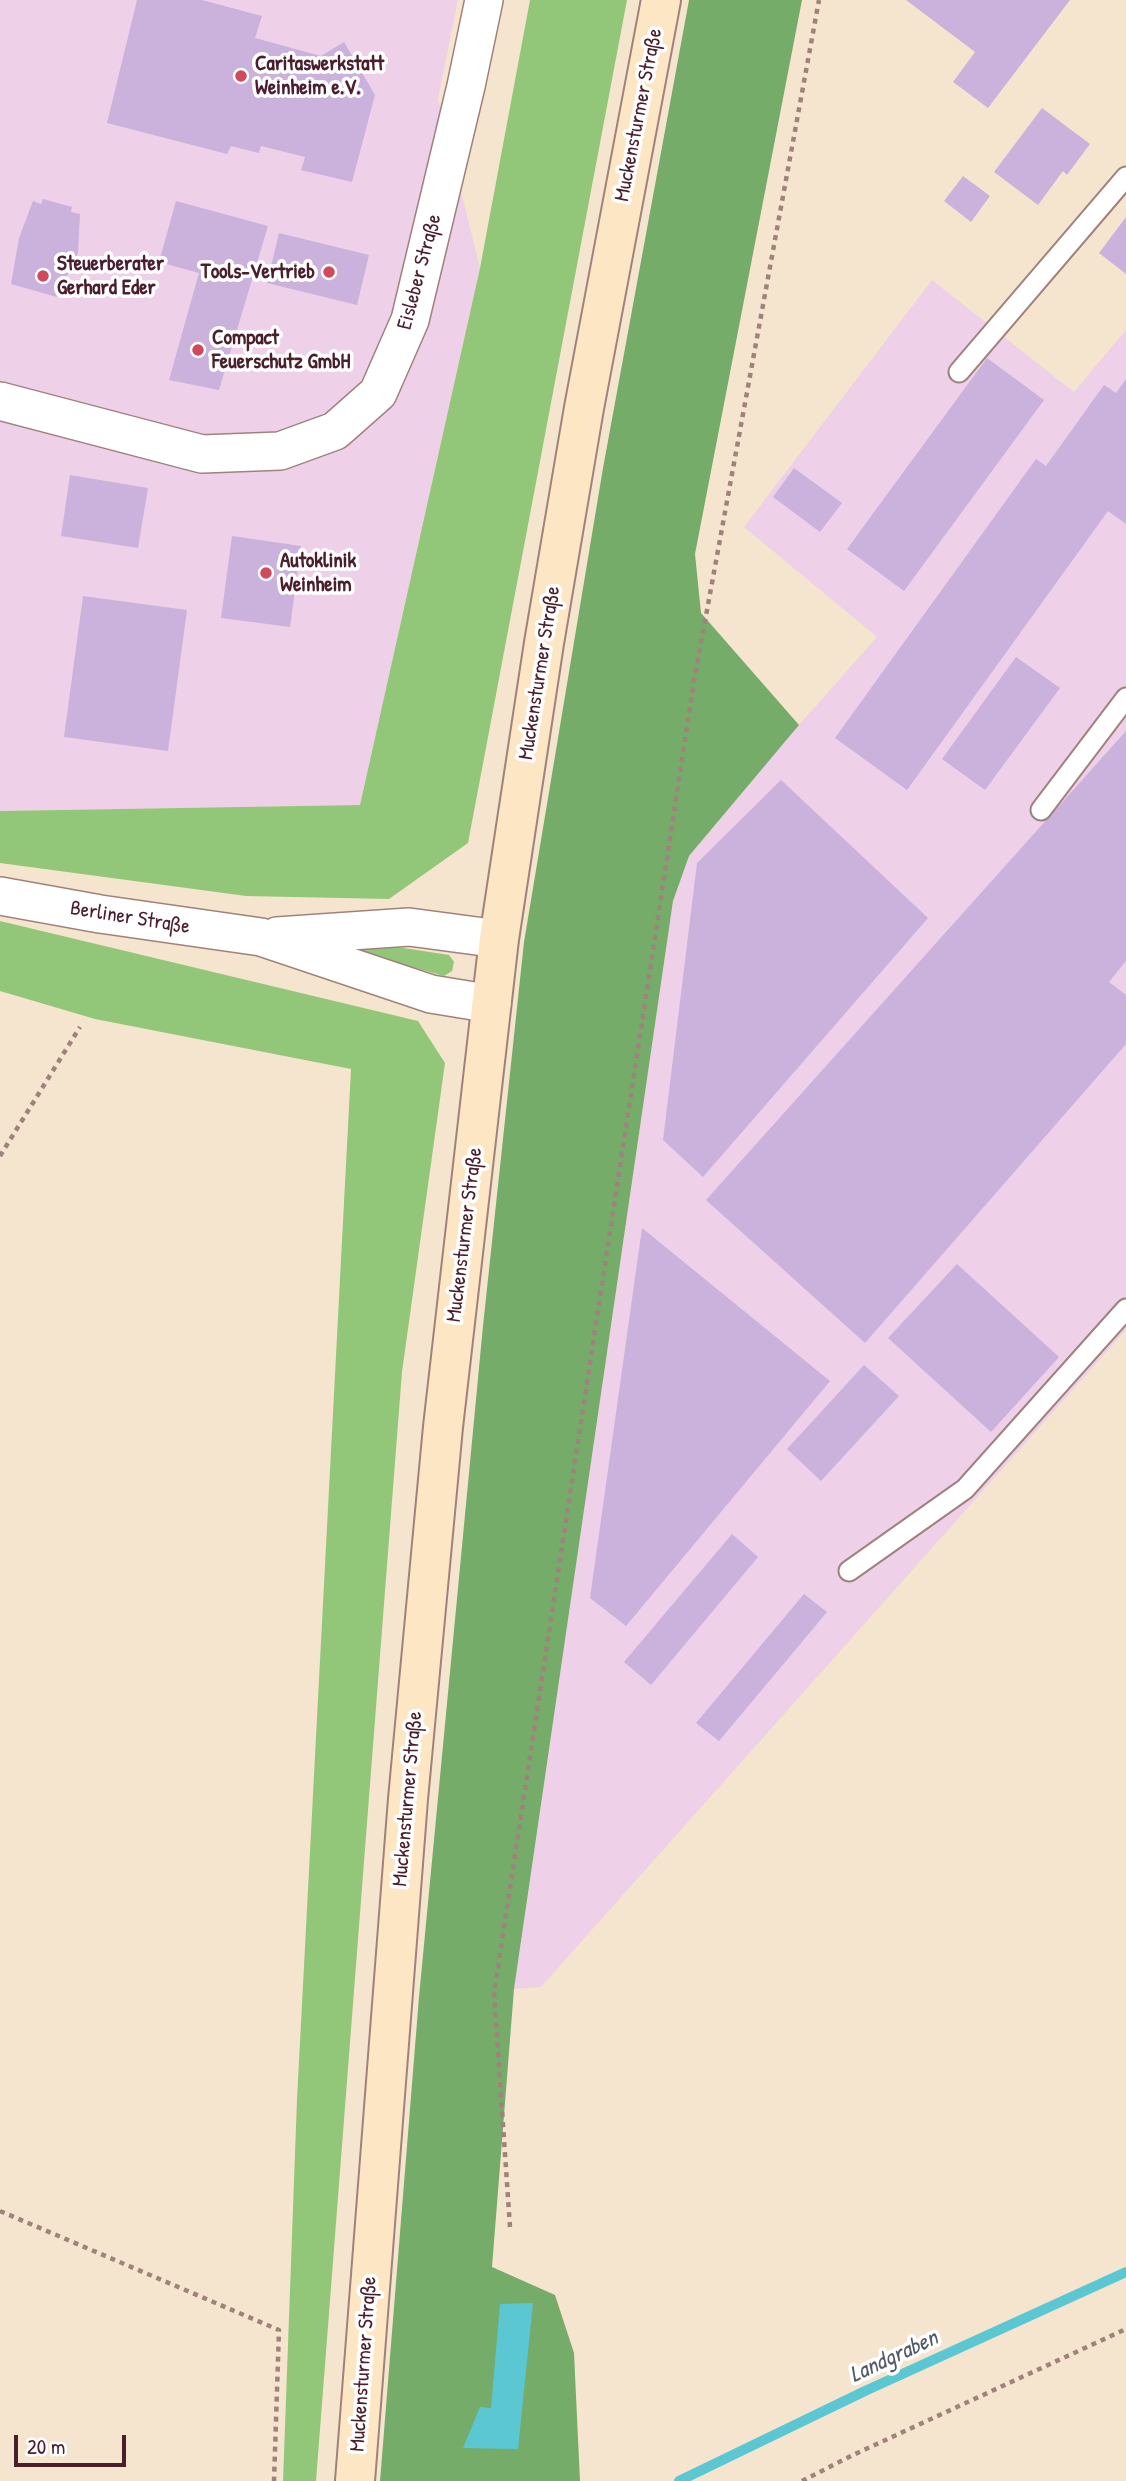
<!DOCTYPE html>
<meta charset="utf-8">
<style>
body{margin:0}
#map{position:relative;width:1126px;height:2481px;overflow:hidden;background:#f6e5ce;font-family:"Patrick Hand",sans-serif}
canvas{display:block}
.scale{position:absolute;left:14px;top:2435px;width:112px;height:32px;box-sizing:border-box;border:4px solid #4a1f2b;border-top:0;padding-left:9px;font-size:21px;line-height:24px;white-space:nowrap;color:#4a1f2b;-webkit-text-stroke:5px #fff;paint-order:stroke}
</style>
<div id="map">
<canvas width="1126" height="2481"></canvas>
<div class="scale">20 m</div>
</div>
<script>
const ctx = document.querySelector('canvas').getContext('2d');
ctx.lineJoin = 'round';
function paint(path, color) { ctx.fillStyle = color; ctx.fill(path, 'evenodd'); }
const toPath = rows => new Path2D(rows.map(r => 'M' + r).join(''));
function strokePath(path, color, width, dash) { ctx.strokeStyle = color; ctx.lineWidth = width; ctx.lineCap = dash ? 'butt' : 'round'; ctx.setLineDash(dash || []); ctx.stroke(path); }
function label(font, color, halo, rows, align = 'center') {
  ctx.font = font + ' "Patrick Hand",sans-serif'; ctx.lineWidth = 7; ctx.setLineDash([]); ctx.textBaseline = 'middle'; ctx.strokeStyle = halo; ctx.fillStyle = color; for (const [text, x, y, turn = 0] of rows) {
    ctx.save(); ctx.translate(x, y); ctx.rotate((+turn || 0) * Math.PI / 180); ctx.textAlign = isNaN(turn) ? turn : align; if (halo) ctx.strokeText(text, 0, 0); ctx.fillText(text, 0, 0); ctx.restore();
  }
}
const built = toPath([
 [0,0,458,0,438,99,480,268,360,805,0,811],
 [932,280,1074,392,1126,330,1126,1330,541,1987,514,1989,673,901,689,856,799,725,877,637,744,527]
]);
const green = toPath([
 [530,0,627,0,468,843,389,899,246,896,0,863,0,811,360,805,480,268],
 [0,921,418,1021,445,1063,402,1372,316,2481,283,2481,297,2099,351,1069,95,1019,0,991],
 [352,940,449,955,454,962,452,971,444,976,350,949]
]);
const forest = toPath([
 [689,0,802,0,695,554,701,613,799,725,689,856,673,901,514,1989,492,2267,555,2295,574,2353,580,2481,380,2481,419,1997,483,1326,524,942,603,468]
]);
const water = toPath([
 [533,2303,518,2449,463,2448,480,2407,491,2408,500,2304]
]);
const stream = toPath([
 [679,2481,865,2391,1126,2272]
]);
const building = toPath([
 [137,0,202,0,262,16,255,38,321,56,344,42,375,95,352,182,301,170,305,157,261,146,259,153,231,146,227,154,107,123],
 [906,0,1070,0,988,108,953,82,975,52],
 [1042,108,1090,144,1067,175,1063,171,1038,205,994,172],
 [963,176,990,196,971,222,944,201],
 [43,199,72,207,71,212,80,214,78,253,57,297,11,284,19,238,33,201,41,204],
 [176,201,268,226,219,390,169,380,199,273,159,262],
 [1126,217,1126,274,1099,253],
 [279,233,369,255,357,305,267,283],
 [987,358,1044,400,904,591,847,549],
 [1126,379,1126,524,1108,511,907,790,835,738,1036,459,1046,466,1104,385,1116,393],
 [794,468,842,503,820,532,773,497],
 [70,475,148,488,138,548,61,536],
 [232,536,301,546,290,627,221,618],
 [83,596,187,610,168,751,64,737],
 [1016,657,1060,688,985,790,942,759],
 [1126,731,1126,961,1109,982,1126,995,1126,1044,865,1343,706,1200],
 [781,780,928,918,703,1177,663,1140,697,863],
 [642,1228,830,1381,626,1626,590,1598],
 [957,1264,1059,1357,991,1432,888,1338],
 [864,1365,899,1396,821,1481,787,1449],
 [732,1534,758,1557,651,1685,624,1662],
 [804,1594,827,1612,719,1741,696,1723]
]);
const path = toPath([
 [0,1156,80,1027],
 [0,2211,279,2330,274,2481],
 [510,2227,494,1993,694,681,819,0],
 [802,2481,853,2455,1126,2329]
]);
const lane = toPath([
 [959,372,1126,177],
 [1041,810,1126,698],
 [849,1571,965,1489,1126,1309]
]);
const street = toPath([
 [0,401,202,454,280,451,335,431,378,393,410,320,466,86,484,0],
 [0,896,100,914,261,937,431,994,492,1004],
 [277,936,409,927,499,939]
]);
const secondary = toPath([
 [355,2481,408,1799,443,1427,499,939,544,643,584,408,661,0]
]);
const markers = [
 [241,76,7,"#d1495b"],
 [329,272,7,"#d1495b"],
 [43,276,7,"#d1495b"],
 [198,350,7,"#d1495b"],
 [266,573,7,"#d1495b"]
];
const poiNames = [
 ["Caritaswerkstatt",255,64],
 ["Weinheim e.V.",255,88],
 ["Steuerberater",57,264],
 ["Gerhard Eder",57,288],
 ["Tools-Vertrieb",315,272,"right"],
 ["Compact",212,338],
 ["Feuerschutz GmbH",212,362],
 ["Autoklinik",280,561],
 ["Weinheim",280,585]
];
const streetNames = [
 ["Muckensturmer Straße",639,115,-79],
 ["Eisleber Straße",420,272,-75],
 ["Muckensturmer Straße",540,673,-81],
 ["Berliner Straße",130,918,9],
 ["Muckensturmer Straße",465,1235,-83],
 ["Muckensturmer Straße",408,1799,-85],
 ["Muckensturmer Straße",364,2364,-86]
];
const waterNames = [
 ["Landgraben",894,2357,-25]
];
paint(built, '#eed0e8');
paint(green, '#92c779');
paint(forest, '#75ac69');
paint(water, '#5bc7d3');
strokePath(stream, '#5bc7d3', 10);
paint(building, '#cab2dd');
strokePath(lane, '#a0827c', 23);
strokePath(street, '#a0827c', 40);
strokePath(secondary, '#a0827c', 42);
strokePath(path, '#a0827c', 4.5, [5, 5]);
strokePath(lane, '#fff', 19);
strokePath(street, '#fff', 37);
strokePath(secondary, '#fce6c4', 38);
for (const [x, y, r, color] of markers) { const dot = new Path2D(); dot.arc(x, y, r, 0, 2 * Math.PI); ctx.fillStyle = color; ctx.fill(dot); strokePath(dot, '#fff', 2.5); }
label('bold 21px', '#4a1f2b', '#fff', poiNames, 'left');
label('21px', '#4a1f2b', '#fff', streetNames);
label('italic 23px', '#505a66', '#fff', waterNames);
</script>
